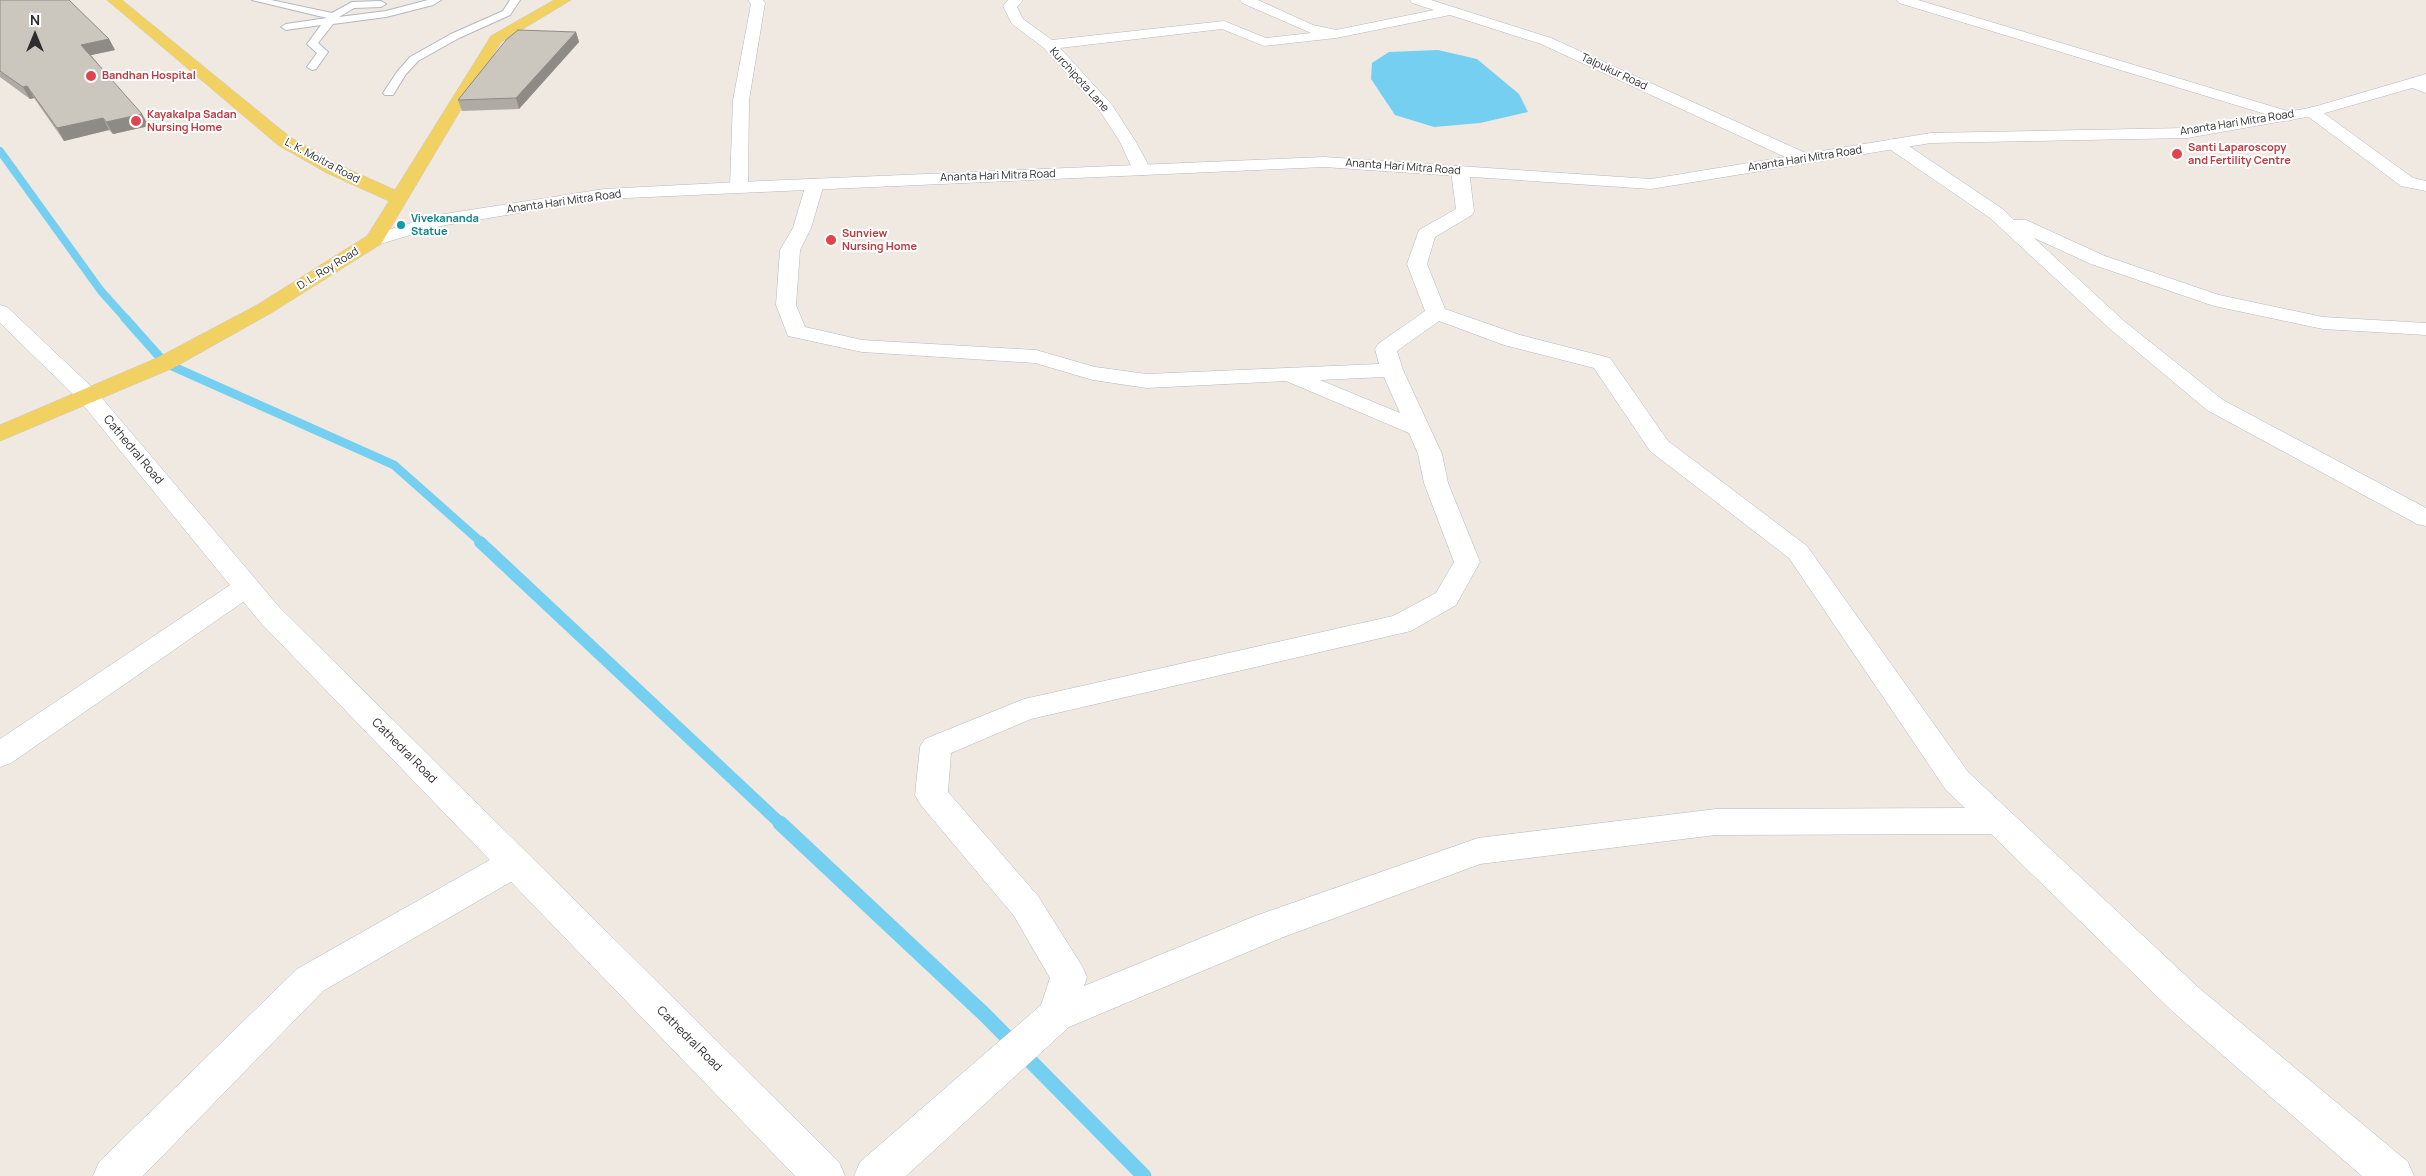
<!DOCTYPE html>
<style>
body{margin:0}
#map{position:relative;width:2426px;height:1176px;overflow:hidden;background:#efe9e1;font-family:Manrope,sans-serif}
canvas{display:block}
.north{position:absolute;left:10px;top:10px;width:50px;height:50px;-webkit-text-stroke:4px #fff;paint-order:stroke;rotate:0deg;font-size:14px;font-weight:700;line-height:20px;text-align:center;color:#2e2e2e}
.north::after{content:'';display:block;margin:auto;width:18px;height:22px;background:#2e2e2e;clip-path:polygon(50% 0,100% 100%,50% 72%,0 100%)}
</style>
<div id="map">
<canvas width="2426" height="1176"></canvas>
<div class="north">N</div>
</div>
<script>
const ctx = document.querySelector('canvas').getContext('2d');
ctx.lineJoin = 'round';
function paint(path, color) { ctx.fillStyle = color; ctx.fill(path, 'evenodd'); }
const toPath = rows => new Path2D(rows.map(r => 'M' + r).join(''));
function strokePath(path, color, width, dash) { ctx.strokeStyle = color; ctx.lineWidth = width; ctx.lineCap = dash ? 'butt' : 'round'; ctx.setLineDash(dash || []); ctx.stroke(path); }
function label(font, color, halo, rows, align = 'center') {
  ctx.font = font + ' Manrope,sans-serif'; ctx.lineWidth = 4; ctx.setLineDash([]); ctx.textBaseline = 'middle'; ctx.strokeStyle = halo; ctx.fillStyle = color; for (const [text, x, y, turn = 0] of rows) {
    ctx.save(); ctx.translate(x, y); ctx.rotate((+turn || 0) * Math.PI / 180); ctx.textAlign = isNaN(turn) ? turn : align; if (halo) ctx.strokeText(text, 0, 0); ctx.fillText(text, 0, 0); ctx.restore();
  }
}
const water = toPath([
 [1438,50,1477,59,1519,94,1528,112,1480,123,1434,127,1395,115,1371,79,1372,63,1389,52]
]);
const streamFar3 = toPath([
 [0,151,101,291,127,320]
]);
const streamFar2 = toPath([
 [125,318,165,363,394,465,482,543]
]);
const streamFar1 = toPath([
 [480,542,781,824]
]);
const stream = toPath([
 [780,823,985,1015,1144,1176]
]);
const service = toPath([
 [252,0,271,0,332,13,352,2,381,1,386,4,381,7,354,8,339,17,386,11,428,0,441,0,433,5,386,17,333,24,318,43,328,52,316,69,312,70,307,67,317,53,307,44,321,25,286,30,281,27,286,24,327,18,252,0],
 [510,0,520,0,510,15,459,38,418,61,406,74,393,95,385,95,383,93,397,72,410,57,451,34,503,11,510,0]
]);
const minor = toPath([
 [748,0,763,0,765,3,749,100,748,187,745,191,739,192,733,191,730,187,733,100,751,4,748,0],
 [1008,0,1023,0,1017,7,1023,19,1052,40,1224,21,1266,38,1311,33,1242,3,1240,0,1258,0,1313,25,1336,30,1434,10,1412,3,1410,0,1431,0,1551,38,1810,155,1813,159,1810,163,1798,163,1541,44,1450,15,1336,38,1264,46,1222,29,1060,48,1112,105,1136,142,1151,170,1148,174,1142,175,1136,174,1133,170,1120,142,1100,111,1044,48,1012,24,1003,6,1008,0],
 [1897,0,1918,0,2294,113,2296,116,2294,119,2288,121,2282,119,1899,3,1897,0],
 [2412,78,2426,83,2426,93,2407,86,2404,83,2412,78],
 [2312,107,2318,109,2413,178,2426,181,2426,191,2401,186,2306,115,2304,112,2306,109,2312,107],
 [1894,139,1900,140,2004,210,2014,220,2026,220,2105,256,2219,295,2323,317,2426,323,2426,335,2323,329,2214,306,2091,264,2034,238,2124,321,2223,400,2426,508,2426,526,2417,524,2207,410,2110,329,1990,218,1888,148,1886,144,1888,140,1894,139],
 [1460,166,1466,167,1469,171,1474,211,1472,215,1435,237,1427,264,1445,309,1520,335,1610,358,1668,441,1807,546,1968,772,2199,988,2408,1162,2414,1176,2362,1176,2173,1012,1991,834,1716,835,1480,864,1281,938,1069,1027,906,1176,854,1176,860,1162,1041,1005,1050,978,1014,916,920,804,915,795,920,747,925,739,1024,699,1393,616,1436,593,1454,562,1424,483,1418,454,1409,433,1286,381,1147,388,1093,380,1035,363,862,352,788,336,776,305,780,250,793,228,806,184,809,180,815,179,821,180,824,184,811,228,800,250,796,305,805,327,862,340,1036,350,1095,367,1147,374,1379,364,1375,349,1378,344,1425,311,1407,264,1419,230,1456,209,1451,171,1454,167,1460,166],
 [1439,321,1504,345,1594,368,1650,451,1789,558,1946,790,1965,808,1716,809,1478,838,1255,916,1084,986,1087,977,1082,966,1038,896,948,792,951,753,1031,719,1411,631,1456,605,1480,562,1448,483,1442,454,1403,370,1397,351,1439,321],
 [1384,377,1400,413,1320,380,1384,377],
 [246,578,256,581,260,587,256,593,11,763,0,767,0,739,236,581,246,578],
 [514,849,526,853,531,863,526,873,323,991,143,1176,93,1176,99,1162,297,969,502,853,514,849]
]);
const tertiary = toPath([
 [0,305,7,307,95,390,280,608,839,1162,845,1176,795,1176,260,622,79,400,0,323,0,305]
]);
const secondary = toPath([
 [2426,74,2426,84,2318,115,2187,138,1931,143,1651,189,1324,167,604,199,440,226,374,246,367,244,364,240,367,236,438,215,604,189,739,182,1324,157,1651,179,1931,133,2187,128,2310,108,2426,74]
]);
const primary = toPath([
 [107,0,122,0,290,137,339,165,395,190,491,36,554,0,571,0,501,42,381,244,271,313,173,368,0,441,0,425,157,358,257,305,367,236,389,201,327,173,278,145,107,0]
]);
const wall = toPath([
 [0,0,109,39,115,50,91,55,149,126,113,134,109,130,64,141,34,98,30,99,0,77],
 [576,32,579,42,519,109,462,111,458,100]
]);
const shadedWall = toPath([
 [576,32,579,42,519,109,516,98],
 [109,39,115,50,87,56,81,45],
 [27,86,34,98,30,99,23,87],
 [142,114,149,126,113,134,106,122],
 [103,118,109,130,64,141,57,128]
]);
const building = toPath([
 [0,0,69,0,109,39,81,45,142,114,106,122,103,118,57,128,27,86,23,87,0,71,0,0],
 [518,30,576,32,516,98,458,100,506,40,518,30]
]);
const markers = [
 [91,76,6,"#e0444e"],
 [136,121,6,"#e0444e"],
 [2177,154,6,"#e0444e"],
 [401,225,5,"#0f9aa8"],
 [831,240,6,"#e0444e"]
];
const farStreetnames = [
 ["Talpukur Road",1614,72,25],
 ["Kurchipota Lane",1079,80,48],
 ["Ananta Hari Mitra Road",2237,123,-9],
 ["Ananta Hari Mitra Road",1805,159,-9],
 ["L. K. Moitra Road",322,161,28],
 ["Ananta Hari Mitra Road",1403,167,4],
 ["Ananta Hari Mitra Road",998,176,-2],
 ["Ananta Hari Mitra Road",564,202,-8],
 ["D. L. Roy Road",328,269,-32]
];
const farHealthnames = [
 ["Bandhan Hospital",102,76],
 ["Kayakalpa Sadan",147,115],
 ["Nursing Home",147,128],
 ["Santi Laparoscopy",2188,148],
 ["and Fertility Centre",2188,161],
 ["Sunview",842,234],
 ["Nursing Home",842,247]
];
const farCulturenames = [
 ["Vivekananda",411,219],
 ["Statue",411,232]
];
const streetNames = [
 ["Cathedral Road",133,450,50],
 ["Cathedral Road",404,751,45],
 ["Cathedral Road",689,1039,45]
];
paint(water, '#75cff0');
strokePath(streamFar3, '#75cff0', 8);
strokePath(streamFar2, '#75cff0', 9);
strokePath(streamFar1, '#75cff0', 12);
strokePath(stream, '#75cff0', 15);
strokePath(service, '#b4b7c1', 2);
strokePath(minor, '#b4b7c1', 1);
strokePath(tertiary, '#b4b7c1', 1);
strokePath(secondary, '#b4b7c1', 1);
strokePath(primary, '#c9c9c9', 1);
paint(service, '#fff');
paint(minor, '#fff');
paint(tertiary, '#fff');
paint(secondary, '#fff');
paint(primary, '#f2d163');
paint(wall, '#afaba4');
paint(shadedWall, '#8e8b86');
paint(building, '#cbc7bf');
strokePath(building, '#8e8b86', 1);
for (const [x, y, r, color] of markers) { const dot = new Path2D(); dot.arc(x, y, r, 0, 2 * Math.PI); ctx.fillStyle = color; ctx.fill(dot); strokePath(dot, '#fff', 2); }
label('11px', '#2e2e2e', '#fff', farStreetnames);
label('bold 11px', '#be3a42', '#fff', farHealthnames, 'left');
label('bold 11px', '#0d838f', '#fff', farCulturenames, 'left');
label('12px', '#2e2e2e', '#fff', streetNames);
</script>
